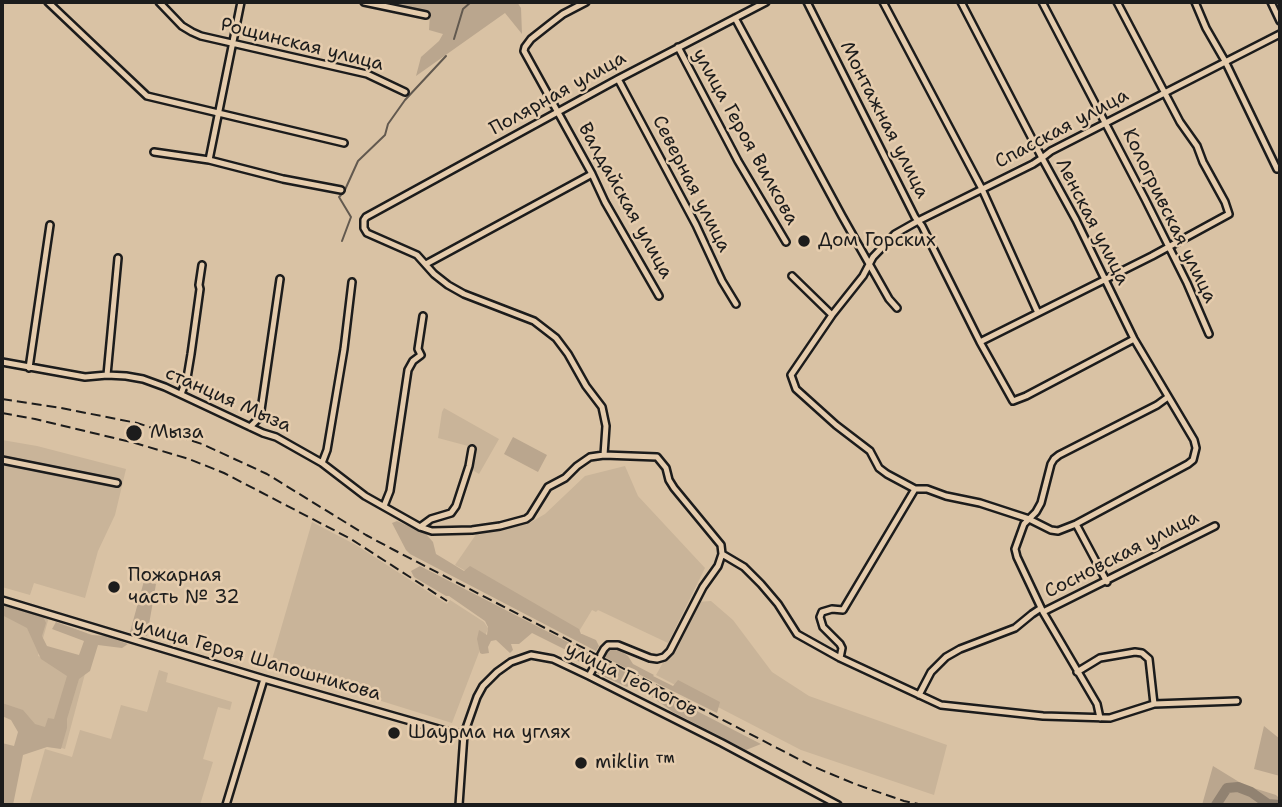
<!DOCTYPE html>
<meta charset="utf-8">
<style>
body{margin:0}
#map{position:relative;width:1282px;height:807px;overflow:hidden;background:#d9c2a4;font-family:"Shantell Sans",sans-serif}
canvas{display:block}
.frame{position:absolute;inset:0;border:4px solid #1c1c1c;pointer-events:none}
</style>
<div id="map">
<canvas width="1282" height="807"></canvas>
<div class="frame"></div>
</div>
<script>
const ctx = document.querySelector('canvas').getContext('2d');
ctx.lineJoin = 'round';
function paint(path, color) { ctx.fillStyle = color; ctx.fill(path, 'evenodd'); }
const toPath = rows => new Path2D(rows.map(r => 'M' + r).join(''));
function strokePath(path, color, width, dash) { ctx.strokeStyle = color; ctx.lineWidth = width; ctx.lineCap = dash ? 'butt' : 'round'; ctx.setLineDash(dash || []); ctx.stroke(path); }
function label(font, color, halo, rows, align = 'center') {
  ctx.font = font + ' "Shantell Sans",sans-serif'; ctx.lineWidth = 5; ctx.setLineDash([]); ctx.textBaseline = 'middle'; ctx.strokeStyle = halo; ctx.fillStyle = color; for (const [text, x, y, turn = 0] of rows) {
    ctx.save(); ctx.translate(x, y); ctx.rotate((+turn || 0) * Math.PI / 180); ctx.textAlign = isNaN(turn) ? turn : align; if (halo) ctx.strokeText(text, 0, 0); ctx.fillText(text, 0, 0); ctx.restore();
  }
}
const built = toPath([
 [444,408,499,439,479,474,466,466,468,446,438,438,442,412],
 [2,440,37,446,126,469,115,515,98,551,85,598,34,583,30,595,2,587],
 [625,466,638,496,705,568,668,643,598,610,596,612,592,610,578,633,455,565,477,533,528,524,545,514,585,476],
 [312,522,356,545,447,604,450,600,484,622,488,628,486,634,452,723,272,667,271,663],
 [711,601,733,620,772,672,809,696,947,745,934,795,801,750,656,675,697,602],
 [2,604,49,617,38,656,86,670,65,749,31,739,2,710],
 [159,670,168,673,166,682,232,702,230,710,218,707,203,759,213,762,200,805,29,805,45,749,72,757,80,730,111,739,121,705,147,712]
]);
const green = toPath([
 [385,2,517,2,521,8,522,34,505,13,416,76,421,57,439,41,443,34,429,30,430,13],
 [513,437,547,455,538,472,504,454],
 [397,521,426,534,433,542,436,554,464,571,470,566,579,629,581,634,582,634,596,640,599,646,596,651,410,554,406,550,392,523],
 [420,566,593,655,590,661,586,663,580,662,572,658,566,650,532,633,519,644,511,644,513,650,510,653,496,640,491,641,488,647,489,653,482,654,480,653,477,639,479,630,487,635,488,627,485,621,449,596,446,596,414,577,411,571],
 [144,581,156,584,147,636,130,632],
 [2,605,43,616,46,623,42,636,47,646,79,655,84,641,52,629,56,622,92,635,106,636,128,644,122,648,98,645,90,671,79,679,67,719,67,728,61,749,47,747,23,755,13,805,2,805,2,743,14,746,18,732,11,720,2,716,2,703,23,710,35,724,45,727,48,718,54,719,67,676,41,659,27,628,2,615],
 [611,647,618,649,628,656,633,664,654,675,653,676,673,686,678,680,720,702,717,713,606,658,603,655,606,649],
 [600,660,602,660,657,689,654,690,634,681,627,687,598,674,595,669],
 [656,690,761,744,746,750,673,712,652,697],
 [1264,726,1280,739,1280,776,1254,769],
 [1213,766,1244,785,1276,795,1280,799,1280,805,1202,805]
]);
const stream = toPath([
 [454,39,463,9,471,2],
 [342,241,351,217,339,197,344,192,358,161,385,135,388,124,405,100,446,56]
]);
const river = toPath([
 [1216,805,1227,788,1238,787,1251,792,1268,804,1280,805]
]);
const minor = toPath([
 [48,2,147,96,344,143],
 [159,2,182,26,192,32,201,36,367,74,405,92],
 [364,2,426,15],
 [586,2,563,14,550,24,531,39,525,47,524,51,592,174,605,202,659,296],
 [807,2,915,217,922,226,980,342,1013,401,1026,396,1134,339],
 [883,2,982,189,1038,313],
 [961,2,1042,158,1076,220,1134,339,1194,440,1196,448,1193,460,1188,464,1076,524,1058,531,1051,530,1029,519,980,503,946,496,927,489,915,489,887,474,879,468,870,451,836,425,796,389,791,375,832,315,863,276,873,257,895,234,918,221,1033,164,1042,158,1051,151,1280,34],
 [1042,2,1145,199,1187,283,1209,334],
 [1195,2,1206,28,1225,61,1277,169],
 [1271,2,1280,21],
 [735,18,842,216,889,299,897,308],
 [678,47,738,161,786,242],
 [618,79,696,225,722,281,736,304],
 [154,152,209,160,283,179,341,190],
 [209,160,241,2],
 [426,264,592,174],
 [792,276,832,315],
 [980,342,1152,256,1229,214,1225,202,1203,162,1197,146,1180,122,1117,2],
 [2,362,85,377,107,375,126,376,143,379,165,387,263,433,276,437,322,463,365,496,420,527,432,531,472,530,500,526,526,519,530,516,548,487,565,478,577,466,590,457,604,455,657,457,666,468,669,480,674,488,721,545,722,554,744,567,761,584,778,604,797,634,840,658,941,705,1043,716,1110,718,1154,704,1237,701],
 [29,368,50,225],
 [107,375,118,258],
 [181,394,187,378,191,354,200,289,199,285,202,265],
 [250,427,260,417,280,279],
 [604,455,606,426,602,407,586,386,568,354,556,338,534,321,464,294,448,285,434,274,417,255,367,233,364,228,364,220,366,217,618,79,766,2],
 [2,460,117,483],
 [322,463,327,450,344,349,352,282],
 [384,506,390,491,408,370,413,361,421,355,418,349,423,316],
 [1076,524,1107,582],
 [420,527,431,519,451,513,456,506,469,466,472,449],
 [2,600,264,679,449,732,464,734],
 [1043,612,1215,526],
 [840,658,842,648,840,644,823,627,820,617,822,612,832,609,843,610,915,489],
 [1077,672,1100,658,1135,652,1142,653,1149,659,1154,704],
 [589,676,604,649,608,645,618,645,650,658,657,659,664,657,670,651,703,587,718,566,722,554],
 [919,695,931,672,946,657,960,649,1015,628,1032,614,1041,608],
 [1100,718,1097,704,1043,612,1017,557,1015,549,1024,524,1036,512,1041,503,1051,464,1054,459,1059,455,1157,405,1168,397],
 [226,805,264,679],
 [459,805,464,734,477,697,483,686,497,672,511,662,531,655,553,659,589,676,722,743,838,805]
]);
const rail = toPath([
 [2,399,61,408,137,423,202,444,267,474,366,535,394,550,812,766,855,784,904,801,923,805],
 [2,413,35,419,135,443,189,459,224,473,351,539,447,601]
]);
const markers = [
 [804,241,7,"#1c1c1c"],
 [134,433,9,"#1c1c1c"],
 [114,587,7,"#1c1c1c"],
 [394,733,7,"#1c1c1c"],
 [581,763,7,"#1c1c1c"]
];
const streetNames = [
 ["Рощинская улица",302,45,14],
 ["Полярная улица",558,94,-29],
 ["Монтажная улица",884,120,63],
 ["Спасская улица",1062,129,-28],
 ["улица Героя Вилкова",745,137,61],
 ["Северная улица",691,184,63],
 ["Валдайская улица",625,201,61],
 ["Кологривская улица",1169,216,64],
 ["Ленская улица",1092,222,63],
 ["станция Мыза",228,400,24],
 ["Сосновская улица",1122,555,-27],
 ["улица Героя Шапошникова",257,660,16],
 ["улица Геологов",631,680,26]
];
const poiNames = [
 ["Дом Горских",818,241],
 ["Мыза",150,433],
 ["Пожарная",128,576],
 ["часть № 32",128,598],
 ["Шаурма на углях",408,733],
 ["miklin ™",595,763]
];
paint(built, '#c9b499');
paint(green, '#baa68e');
strokePath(stream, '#62594f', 2);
strokePath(river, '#918271', 10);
strokePath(minor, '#1c1c1c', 10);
strokePath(minor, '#e5ccad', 5);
strokePath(rail, '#1c1c1c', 2, [10, 5]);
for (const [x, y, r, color] of markers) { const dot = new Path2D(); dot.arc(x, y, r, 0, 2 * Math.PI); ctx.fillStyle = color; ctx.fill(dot); strokePath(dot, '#e5ccad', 2.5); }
label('19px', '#1c1c1c', '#e5ccad', streetNames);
label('19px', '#1c1c1c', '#e5ccad', poiNames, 'left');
</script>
